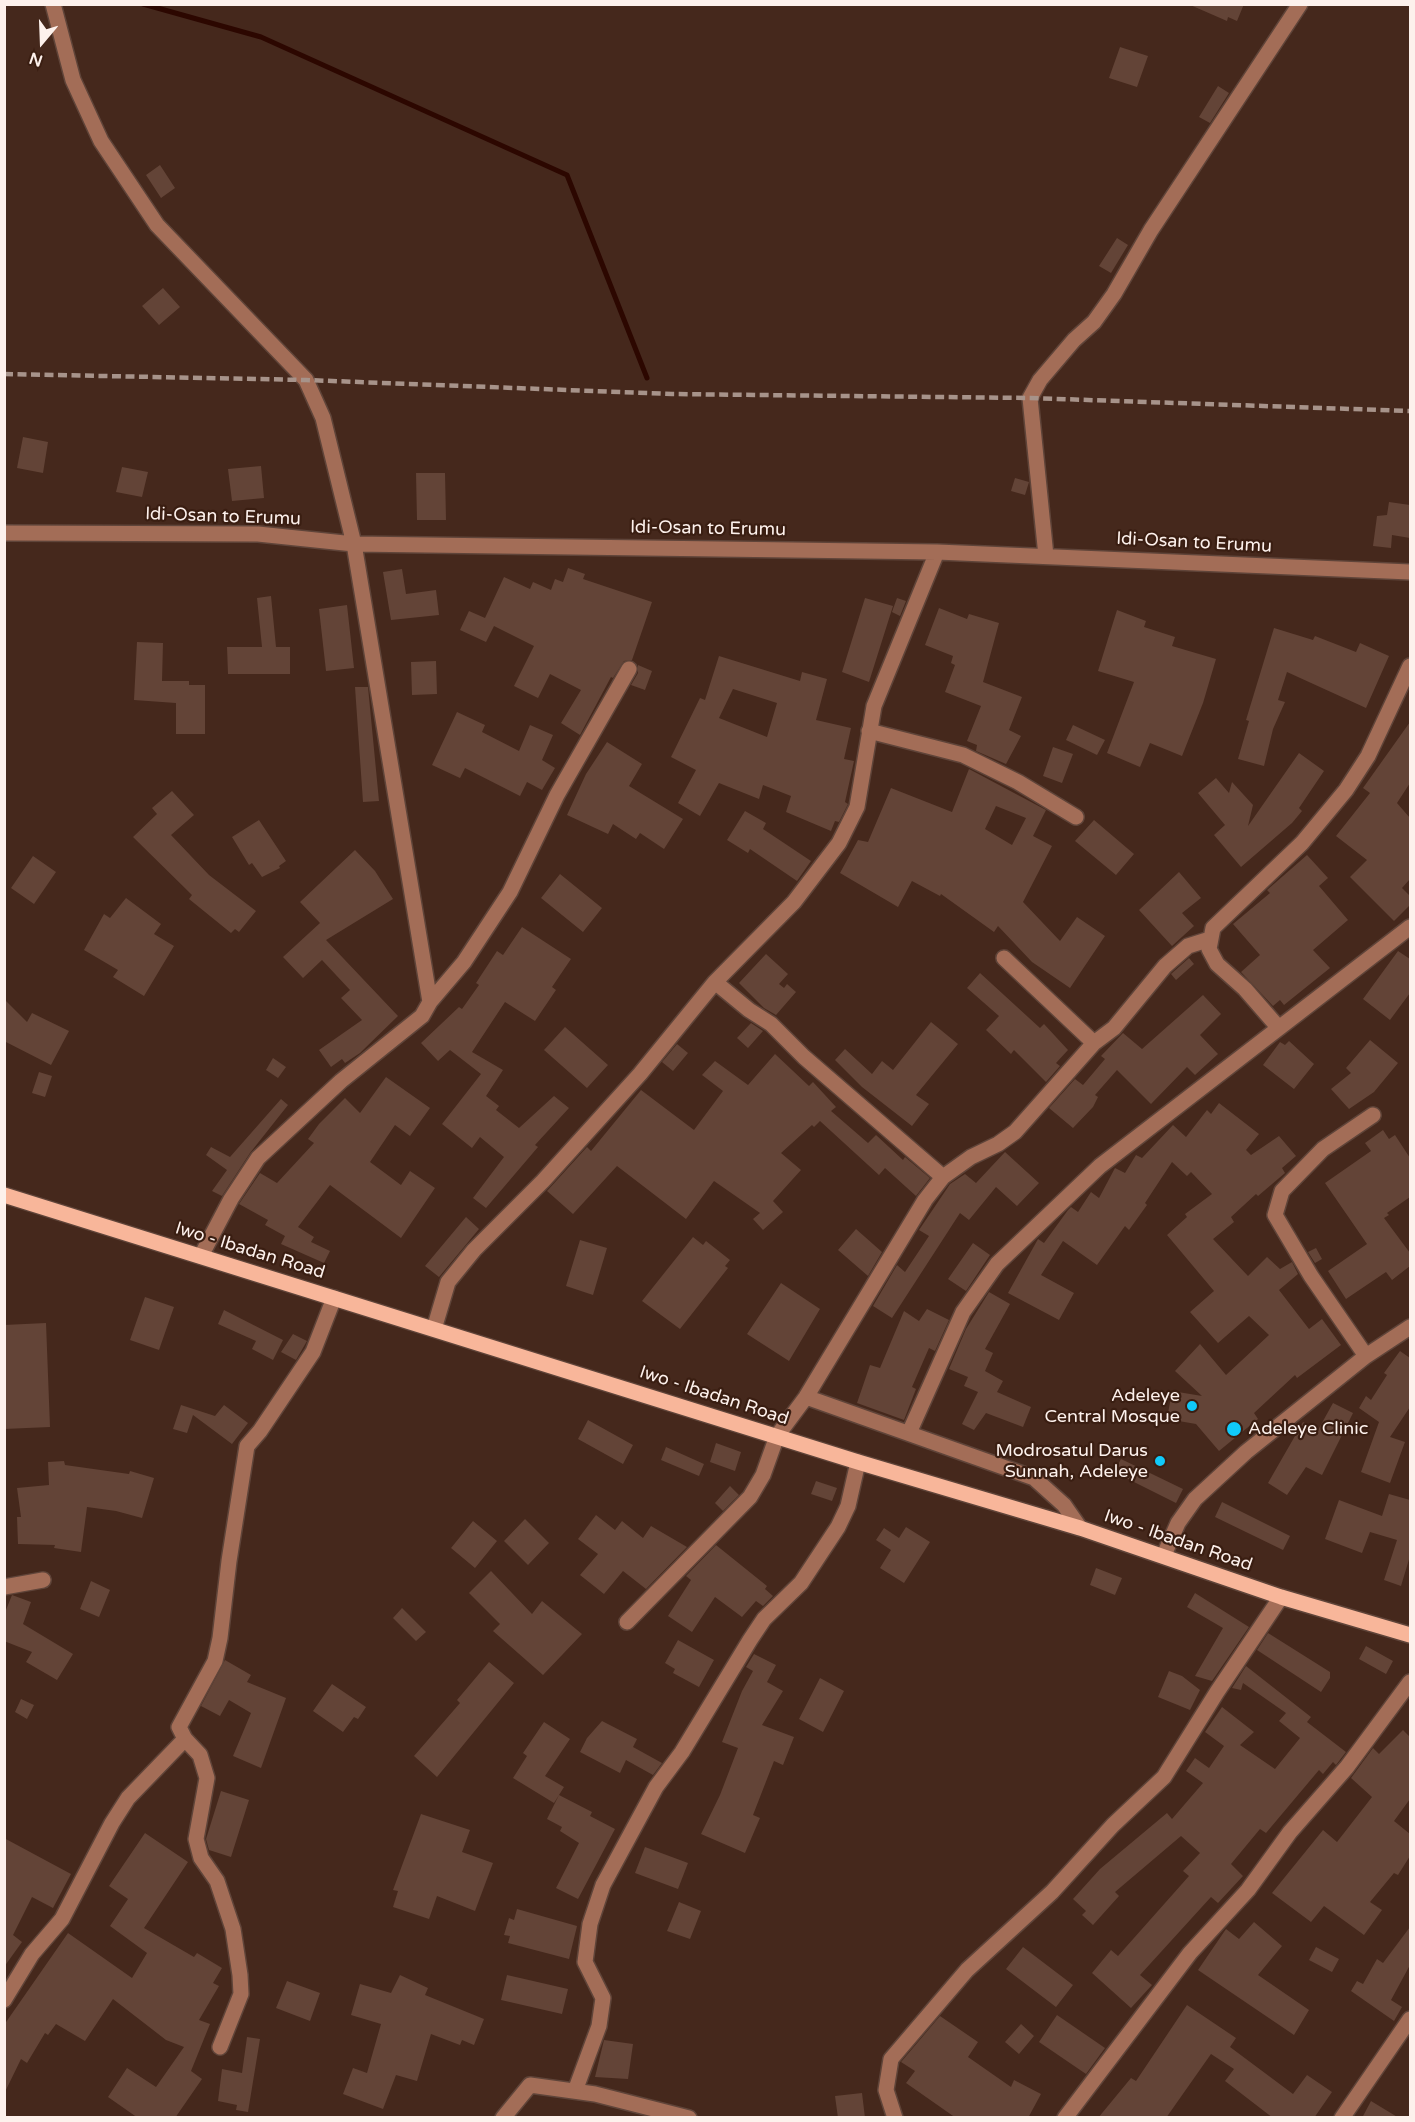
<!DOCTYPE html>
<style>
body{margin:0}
#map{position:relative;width:1415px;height:2122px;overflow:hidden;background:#45281c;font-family:"Varela Round",sans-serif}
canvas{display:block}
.frame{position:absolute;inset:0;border:6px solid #fdf1ec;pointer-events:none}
.north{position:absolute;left:12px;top:12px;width:60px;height:60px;-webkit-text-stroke:4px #3a1e12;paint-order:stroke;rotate:199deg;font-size:16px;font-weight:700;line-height:24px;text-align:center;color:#fdf1ec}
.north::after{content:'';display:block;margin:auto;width:21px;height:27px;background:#fdf1ec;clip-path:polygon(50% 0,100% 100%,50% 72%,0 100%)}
</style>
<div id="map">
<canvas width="1415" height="2122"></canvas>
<div class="frame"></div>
<div class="north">N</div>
</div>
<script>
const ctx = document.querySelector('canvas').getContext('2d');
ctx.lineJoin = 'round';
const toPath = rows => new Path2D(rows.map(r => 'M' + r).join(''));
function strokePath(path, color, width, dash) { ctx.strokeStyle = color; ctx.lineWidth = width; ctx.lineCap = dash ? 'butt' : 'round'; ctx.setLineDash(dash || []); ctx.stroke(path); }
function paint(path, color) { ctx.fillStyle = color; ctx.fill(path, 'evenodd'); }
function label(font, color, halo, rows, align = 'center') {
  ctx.font = font + ' "Varela Round",sans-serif'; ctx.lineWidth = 4.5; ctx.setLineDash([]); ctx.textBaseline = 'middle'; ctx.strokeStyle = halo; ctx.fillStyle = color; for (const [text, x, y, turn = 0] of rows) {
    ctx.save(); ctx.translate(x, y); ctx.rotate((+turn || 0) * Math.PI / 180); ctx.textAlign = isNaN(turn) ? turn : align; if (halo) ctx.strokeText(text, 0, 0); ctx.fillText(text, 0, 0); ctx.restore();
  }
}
const stream = toPath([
 [143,4,261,37,567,175,647,378]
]);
const building = toPath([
 [1188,4,1244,4,1237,21,1228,17,1227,21],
 [1120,47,1148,56,1137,87,1109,78],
 [1218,86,1229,93,1210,123,1199,117],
 [160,165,175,188,161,198,146,175],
 [1117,238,1128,245,1111,273,1099,266],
 [163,288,180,307,159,325,142,306],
 [23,437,48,442,43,473,17,468],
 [261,466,264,498,232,501,228,469],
 [122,467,148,472,142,497,116,492],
 [416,473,445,473,446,520,417,520],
 [1015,478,1029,482,1025,495,1011,491],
 [1389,502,1410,505,1410,538,1392,535,1391,548,1373,546,1377,516,1387,515],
 [568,568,585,574,583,579,652,602,632,660,624,661,613,678,611,677,580,735,561,723,581,690,550,674,538,698,514,686,534,646,494,626,486,642,460,630,469,611,485,618,504,577,530,589,533,582,551,590,555,579,563,582],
 [402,569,406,594,436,590,439,615,391,620,383,572],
 [271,596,276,647,290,647,290,674,228,674,227,647,262,647,257,598],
 [865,598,893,606,869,682,842,672],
 [897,598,906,601,900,616,892,612],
 [347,605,354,668,326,671,319,609],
 [939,608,967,619,969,614,999,623,983,682,1022,697,1009,730,1021,736,1006,764,976,751,977,745,967,741,981,706,945,692,955,665,951,663,953,656,925,645],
 [1117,610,1146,621,1144,627,1175,637,1172,646,1216,659,1203,703,1182,756,1150,743,1140,767,1107,753,1134,682,1098,671],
 [1274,628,1313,640,1315,636,1356,652,1360,643,1389,656,1366,708,1287,672,1278,700,1285,702,1273,729,1264,766,1238,759,1249,721,1246,720],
 [137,642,163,643,162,681,189,681,189,685,205,685,205,734,176,734,176,703,134,700],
 [719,656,800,681,802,672,827,679,816,720,851,728,844,759,854,761,845,802,848,804,839,822,835,821,831,831,786,812,791,796,763,785,759,799,719,783,700,816,678,803,696,770,671,757,700,698,705,700],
 [733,689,777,703,767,737,719,718],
 [436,661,437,694,412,695,411,662],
 [638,665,652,671,645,690,631,685,638,673],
 [355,687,368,687,379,801,363,802],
 [457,712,485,725,482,732,519,751,530,725,553,735,542,760,555,768,542,790,527,782,520,796,465,768,460,778,432,765],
 [1410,722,1410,783,1397,803,1410,818,1410,879,1402,888,1410,896,1410,905,1394,921,1350,877,1367,860,1336,836,1370,793,1363,788],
 [1073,725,1105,740,1097,755,1066,740],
 [607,742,642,764,629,786,683,819,664,849,640,833,636,839,613,824,608,834,567,815,586,774],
 [1053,747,1073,754,1062,783,1043,776],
 [1299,753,1324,771,1299,808,1302,811,1292,823,1241,867,1214,835,1225,825,1198,793,1216,778,1229,793,1232,782,1253,805,1248,826],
 [969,769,1046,810,1033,836,1052,846,1023,902,1060,941,1077,917,1105,936,1070,988,1032,962,998,926,994,932,941,894,940,896,912,881,898,907,840,873,858,840,868,842,891,788,952,812],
 [996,806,1026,818,1012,845,985,829],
 [172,791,194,815,171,835,209,875,256,911,239,932,235,929,231,933,189,899,192,895,133,837,157,814,152,808],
 [745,811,766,823,763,829,811,861,797,881,750,849,748,853,727,840],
 [259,820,286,861,279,866,280,868,262,877,252,863,249,865,232,837],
 [1094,820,1134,854,1116,875,1075,841],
 [355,850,375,871,393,899,326,940,398,1016,360,1053,345,1063,342,1059,331,1067,319,1050,362,1020,341,998,350,990,322,960,303,978,283,957,320,923,300,902],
 [1307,855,1328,878,1319,886,1348,920,1313,950,1330,968,1284,1005,1280,1000,1273,1006,1241,972,1260,955,1233,924,1270,893,1267,890],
 [33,856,56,872,34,904,11,888],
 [1179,872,1201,898,1182,913,1194,926,1172,946,1139,910],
 [560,874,602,908,583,932,541,898],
 [126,898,161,924,154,934,174,946,144,996,113,977,118,970,84,950,104,914,110,918],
 [522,927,571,959,552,987,556,990,535,1021,505,1002,472,1052,503,1070,486,1096,499,1106,496,1110,519,1128,554,1096,569,1108,535,1145,538,1147,486,1208,473,1198,504,1157,480,1137,472,1148,442,1124,481,1074,450,1050,438,1061,421,1043,459,1007,462,1009,479,985,476,983,497,951,503,955],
 [1398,951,1410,959,1410,993,1390,1020,1363,999],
 [766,954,788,974,779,984,784,988,787,984,796,992,776,1015,764,1008,739,983],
 [1189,958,1194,964,1176,980,1171,974],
 [980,973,1040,1028,1044,1024,1068,1050,1056,1063,1060,1066,1046,1082,1014,1050,1011,1054,986,1030,999,1016,967,988],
 [1203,995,1221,1014,1200,1035,1218,1054,1195,1075,1187,1067,1151,1104,1117,1070,1095,1095,1098,1097,1093,1107,1073,1128,1049,1108,1075,1079,1083,1085,1105,1059,1101,1056,1123,1033,1142,1049],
 [4,999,27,1022,32,1013,69,1031,51,1065,4,1041],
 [931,1022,958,1044,916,1095,929,1104,912,1126,862,1087,835,1060,845,1049,872,1074,882,1061,893,1070],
 [751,1023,763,1031,748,1048,737,1038],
 [565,1027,608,1065,587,1088,544,1050],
 [1370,1040,1398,1063,1374,1092,1349,1109,1331,1089,1351,1073,1346,1068],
 [1289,1041,1314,1064,1294,1089,1263,1065,1280,1042,1285,1045],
 [677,1044,688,1053,673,1071,662,1062],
 [775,1054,809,1086,813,1082,836,1107,831,1111,868,1143,876,1135,903,1160,905,1157,930,1178,916,1196,885,1168,879,1175,820,1121,814,1127,812,1125,781,1153,801,1170,773,1201,783,1212,763,1230,753,1219,760,1213,714,1181,686,1219,617,1166,573,1214,547,1191,587,1147,591,1151,641,1090,694,1130,723,1091,702,1075,715,1061,748,1085],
 [273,1058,286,1067,278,1078,266,1070],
 [39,1072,52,1076,45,1097,32,1093],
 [386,1077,430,1108,410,1136,395,1125,370,1162,401,1185,410,1171,435,1188,401,1238,330,1185,298,1227,314,1237,311,1242,330,1251,324,1263,281,1244,285,1236,265,1225,268,1220,239,1204,260,1173,277,1183,314,1143,308,1139,319,1124,345,1098,360,1113],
 [281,1099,288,1105,250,1153,222,1196,212,1191,227,1170,206,1155,211,1147,230,1157],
 [1219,1103,1259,1134,1246,1150,1251,1155,1279,1136,1296,1156,1282,1168,1285,1173,1258,1196,1256,1194,1231,1217,1234,1222,1213,1239,1248,1276,1267,1257,1280,1269,1292,1262,1298,1274,1279,1290,1309,1329,1322,1319,1341,1345,1297,1378,1295,1375,1254,1413,1258,1419,1219,1451,1196,1424,1167,1419,1172,1391,1202,1396,1175,1371,1200,1344,1226,1375,1269,1335,1249,1316,1218,1343,1190,1312,1214,1291,1167,1235,1187,1217,1185,1214,1212,1194,1191,1172,1187,1176,1172,1162,1145,1203,1147,1205,1129,1230,1125,1226,1097,1265,1063,1241,1041,1275,1074,1293,1059,1320,1008,1293,1038,1239,1044,1243,1068,1210,1071,1207,1078,1212,1091,1192,1099,1198,1115,1168,1125,1173,1136,1155,1142,1158,1173,1125,1186,1137,1207,1110,1211,1114],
 [1383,1130,1389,1139,1395,1135,1410,1158,1410,1197,1387,1213,1389,1215,1384,1218,1410,1253,1410,1266,1392,1280,1386,1272,1346,1299,1328,1271,1367,1244,1325,1183,1371,1151,1365,1143],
 [1005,1152,1039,1183,1017,1206,996,1187,969,1220,960,1213,892,1318,873,1306,897,1265,905,1272,929,1236,919,1230,950,1184,965,1174,976,1183],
 [466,1217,479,1229,439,1277,425,1266],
 [856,1229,882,1252,868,1276,838,1250],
 [693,1237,703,1245,706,1241,730,1260,725,1266,728,1268,680,1329,642,1301],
 [580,1240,607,1248,593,1295,566,1286],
 [973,1243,990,1255,966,1291,948,1279],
 [1316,1248,1322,1259,1315,1263,1308,1252],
 [781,1283,820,1309,789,1361,747,1334],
 [989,1292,1010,1304,985,1349,993,1353,985,1371,1003,1381,997,1392,1031,1407,1023,1427,986,1413,974,1430,962,1424,978,1392,964,1386,968,1377,949,1369,966,1329],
 [145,1297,174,1307,159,1350,130,1340],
 [927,1309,949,1320,935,1351,929,1348,912,1387,916,1389,904,1420,857,1403,870,1365,880,1368,904,1311,919,1321],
 [224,1310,283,1340,273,1360,252,1349,256,1341,218,1324],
 [46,1323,50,1427,4,1429,4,1325],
 [293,1334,307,1341,296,1360,281,1352],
 [1400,1351,1410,1358,1410,1407,1390,1437,1405,1442,1390,1483,1361,1472,1379,1422,1359,1408,1366,1396,1371,1400,1387,1375,1384,1373],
 [1333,1403,1353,1413,1322,1475,1306,1467,1287,1495,1268,1483,1303,1422,1318,1430],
 [181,1405,215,1416,224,1405,248,1423,232,1444,193,1415,187,1433,173,1429],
 [588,1420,633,1445,623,1464,578,1439],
 [716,1443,741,1452,735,1471,710,1462],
 [666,1447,704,1464,699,1476,661,1460],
 [1121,1459,1183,1489,1176,1503,1114,1472],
 [64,1461,65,1465,129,1474,130,1471,154,1478,142,1518,116,1511,87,1507,81,1552,54,1548,55,1545,18,1544,17,1517,21,1517,17,1488,49,1485,48,1462],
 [816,1481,837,1488,832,1501,811,1494],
 [730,1486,739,1495,723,1511,715,1503],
 [1389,1494,1410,1500,1410,1556,1401,1586,1384,1580,1397,1540,1370,1532,1362,1553,1325,1539,1339,1500,1382,1516],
 [1222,1502,1290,1536,1283,1550,1215,1517],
 [596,1515,615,1530,622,1521,643,1538,651,1526,687,1547,646,1589,623,1571,604,1594,580,1575,598,1554,578,1539],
 [525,1519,549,1543,528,1565,504,1541],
 [473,1521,497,1541,475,1568,451,1548],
 [906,1527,930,1542,904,1583,880,1568,891,1550,876,1540,884,1528,899,1538],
 [716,1545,767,1586,765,1589,773,1596,763,1606,756,1601,742,1617,715,1597,692,1632,668,1616,691,1580,686,1576],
 [1096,1568,1122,1578,1115,1595,1090,1585],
 [491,1571,532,1614,542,1601,582,1634,543,1675,493,1631,500,1624,469,1593],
 [91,1581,110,1590,99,1617,80,1609],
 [1195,1593,1249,1627,1212,1681,1195,1676,1223,1628,1187,1607],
 [12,1595,31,1602,23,1624,73,1654,57,1680,26,1662,32,1652,4,1641,4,1615],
 [402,1608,426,1632,416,1641,393,1618],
 [1268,1633,1330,1672,1330,1678,1321,1692,1257,1650],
 [678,1640,714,1660,699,1687,673,1673,675,1669,665,1663],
 [1366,1646,1393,1661,1386,1674,1359,1659],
 [754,1654,776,1665,767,1682,783,1691,762,1725,794,1737,783,1765,774,1761,753,1815,760,1818,745,1853,701,1834,720,1795,738,1748,722,1742,742,1691,753,1671,746,1667],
 [225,1660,251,1675,247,1682,286,1698,261,1768,233,1756,251,1713,229,1700,220,1716,201,1706],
 [489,1662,514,1683,437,1777,414,1756,460,1703,457,1700],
 [1246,1666,1311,1717,1307,1722,1346,1752,1336,1765,1333,1762,1323,1774,1319,1770,1266,1833,1260,1829,1231,1864,1243,1876,1218,1903,1211,1897,1140,1975,1152,1985,1131,2008,1092,1973,1111,1950,1118,1956,1189,1876,1183,1871,1200,1853,1181,1836,1115,1892,1119,1896,1093,1925,1082,1915,1086,1911,1073,1899,1100,1869,1167,1813,1172,1819,1203,1783,1186,1771,1195,1758,1209,1768,1224,1746,1205,1732,1222,1707,1254,1732,1240,1745,1275,1769,1300,1738,1279,1721,1286,1713,1243,1683,1241,1690,1232,1688],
 [1169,1671,1182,1676,1200,1690,1190,1710,1158,1697],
 [820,1678,844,1691,823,1732,799,1719],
 [332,1684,366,1707,358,1719,354,1717,343,1732,313,1711],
 [21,1699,34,1705,27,1719,15,1712],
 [602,1721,637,1739,633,1747,662,1763,653,1775,626,1760,620,1773,580,1752,587,1738],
 [544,1722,570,1739,545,1776,564,1787,554,1803,513,1778,527,1756,523,1753],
 [1403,1730,1410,1737,1410,1799,1394,1821,1410,1834,1410,1856,1398,1875,1394,1873,1370,1902,1382,1910,1364,1935,1324,1906,1311,1922,1272,1893,1323,1830,1337,1842,1372,1797,1351,1778,1373,1748,1379,1754],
 [221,1791,249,1800,231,1857,209,1850,206,1839],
 [559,1795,592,1812,590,1816,615,1829,578,1899,556,1888,579,1843,560,1831,562,1827,547,1819],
 [421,1814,470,1830,462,1852,493,1863,475,1911,437,1896,429,1919,393,1907,398,1891,393,1890],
 [145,1833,188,1862,144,1928,194,1957,197,1953,222,1968,213,1983,219,1986,199,2020,210,2024,191,2071,202,2079,175,2118,138,2118,108,2097,127,2068,156,2087,184,2047,166,2040,113,1999,85,2041,56,2024,48,2035,45,2033,27,2063,21,2059,4,2094,4,2025,68,1933,132,1978,147,1953,110,1926,128,1899,109,1886],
 [4,1838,71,1874,53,1908,32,1897,13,1935,22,1942,4,1967],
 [645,1847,688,1863,678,1889,635,1873],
 [679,1902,701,1911,690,1939,667,1931],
 [517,1909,577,1926,569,1959,508,1943,510,1936,504,1935,509,1918,514,1920],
 [1254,1922,1282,1946,1258,1975,1309,2010,1294,2035,1198,1970,1226,1929,1239,1939],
 [1410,1927,1410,1965,1391,2000,1402,2007,1394,2021,1351,1991,1357,1981,1363,1984,1377,1959,1383,1963],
 [1023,1947,1073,1985,1056,2007,1006,1969],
 [1316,1947,1339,1959,1332,1972,1309,1960],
 [400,1975,428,1988,425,1995,484,2019,474,2045,462,2040,460,2045,431,2034,417,2081,396,2075,383,2109,343,2094,353,2068,367,2073,381,2024,351,2015,360,1984,391,1993],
 [507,1975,568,1989,562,2014,501,2000],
 [287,1981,320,1993,310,2021,276,2008],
 [1187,2005,1236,2038,1230,2047,1293,2094,1307,2075,1332,2092,1314,2118,1273,2118,1225,2081,1234,2069,1211,2054,1166,2118,1098,2118,1131,2078,1136,2081],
 [1057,2015,1105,2048,1086,2074,1039,2042],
 [940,2016,978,2042,968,2057,1011,2087,1014,2080,1041,2094,1028,2118,956,2118,906,2083,915,2071,901,2062],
 [1021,2024,1034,2036,1019,2054,1005,2042],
 [247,2037,260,2039,248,2112,236,2110,237,2105,218,2101,222,2069,242,2073],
 [604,2040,633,2044,628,2079,595,2077],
 [862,2093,865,2118,838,2118,835,2096],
 [1371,2101,1399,2118,1362,2118]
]);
const minor = toPath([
 [53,4,73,80,101,141,157,225,306,380,323,418,354,544,430,1002,422,1016,341,1081,258,1158,231,1199,201,1256],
 [4,533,258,534,354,544,937,552,1410,572],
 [1046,556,1030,398,1040,380,1074,340,1094,322,1114,294,1151,230,1300,4],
 [869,731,963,755,1018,782,1076,817],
 [1004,958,1094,1043],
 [715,982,749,1010,771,1024,804,1057,943,1177],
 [430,1002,464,962,510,892,557,795,629,669],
 [1278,1027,1245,989,1217,964,1209,949,1213,928,1302,843,1346,790,1368,756,1410,666],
 [434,1329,448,1282,474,1250,543,1181,640,1074,715,982,794,902,839,843,857,807,874,706,937,552],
 [1366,1356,1311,1276,1275,1215,1282,1191,1323,1149,1373,1115],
 [806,1397,1034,1478,1064,1505,1080,1528],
 [909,1433,963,1312,997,1264,1100,1166,1410,927],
 [1164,1555,1178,1523,1195,1499,1246,1452,1366,1356,1410,1327],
 [4,1587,43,1580],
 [627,1622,750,1497,763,1475,777,1436,806,1397,925,1200,943,1177,971,1157,998,1144,1015,1132,1094,1043,1114,1028,1165,966,1188,946,1210,939],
 [4,2000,32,1954,62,1919,112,1823,128,1798,185,1739],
 [220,2047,241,1994,240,1975,233,1929,217,1881,201,1858,196,1839,207,1778,200,1755,185,1739,179,1727,215,1661,220,1638,229,1561,247,1446,260,1431,313,1352,334,1298],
 [575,2091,599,2026,603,1998,585,1962,590,1924,603,1885,656,1787,682,1752,750,1640,764,1619,801,1583,838,1527,848,1506,858,1462],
 [503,2118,530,2085,595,2094,689,2118],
 [895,2118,886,2090,891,2059,967,1970,1052,1892,1113,1825,1164,1777,1217,1692,1281,1597],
 [1065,2118,1190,1953,1248,1890,1290,1832,1347,1767,1410,1682],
 [1342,2118,1410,2019]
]);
const major = toPath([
 [4,1195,858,1462,1080,1528,1281,1597,1410,1635]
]);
const rail = toPath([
 [4,374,306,380,672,394,1030,398,1410,411]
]);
const markers = [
 [1192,1406,6,"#10cafa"],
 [1234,1429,8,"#10cafa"],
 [1160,1461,6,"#10cafa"]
];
const streetNames = [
 ["Idi-Osan to Erumu",223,517,2],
 ["Idi-Osan to Erumu",708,529,1],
 ["Idi-Osan to Erumu",1194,543,3],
 ["Iwo - Ibadan Road",250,1251,17],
 ["Iwo - Ibadan Road",714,1396,18],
 ["Iwo - Ibadan Road",1178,1541,19]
];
const poiNames = [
 ["Adeleye",1180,1396],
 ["Central Mosque",1180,1417],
 ["Adeleye Clinic",1248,1429,"left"],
 ["Modrosatul Darus",1148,1451],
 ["Sunnah, Adeleye",1148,1472]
];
strokePath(stream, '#2c0700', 5);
paint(building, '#634437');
strokePath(minor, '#5f4439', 18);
strokePath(major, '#5f4439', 18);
strokePath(minor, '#a36d57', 15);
strokePath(major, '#f8b69a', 15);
strokePath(rail, '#a7938a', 4.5, [9, 4.5]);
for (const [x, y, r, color] of markers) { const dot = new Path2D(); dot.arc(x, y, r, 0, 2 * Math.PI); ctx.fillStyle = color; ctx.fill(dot); strokePath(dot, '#3a1e12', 2); }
label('18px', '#fdf1ec', '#3a1e12', streetNames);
label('18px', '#fdf1ec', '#3a1e12', poiNames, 'right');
</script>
